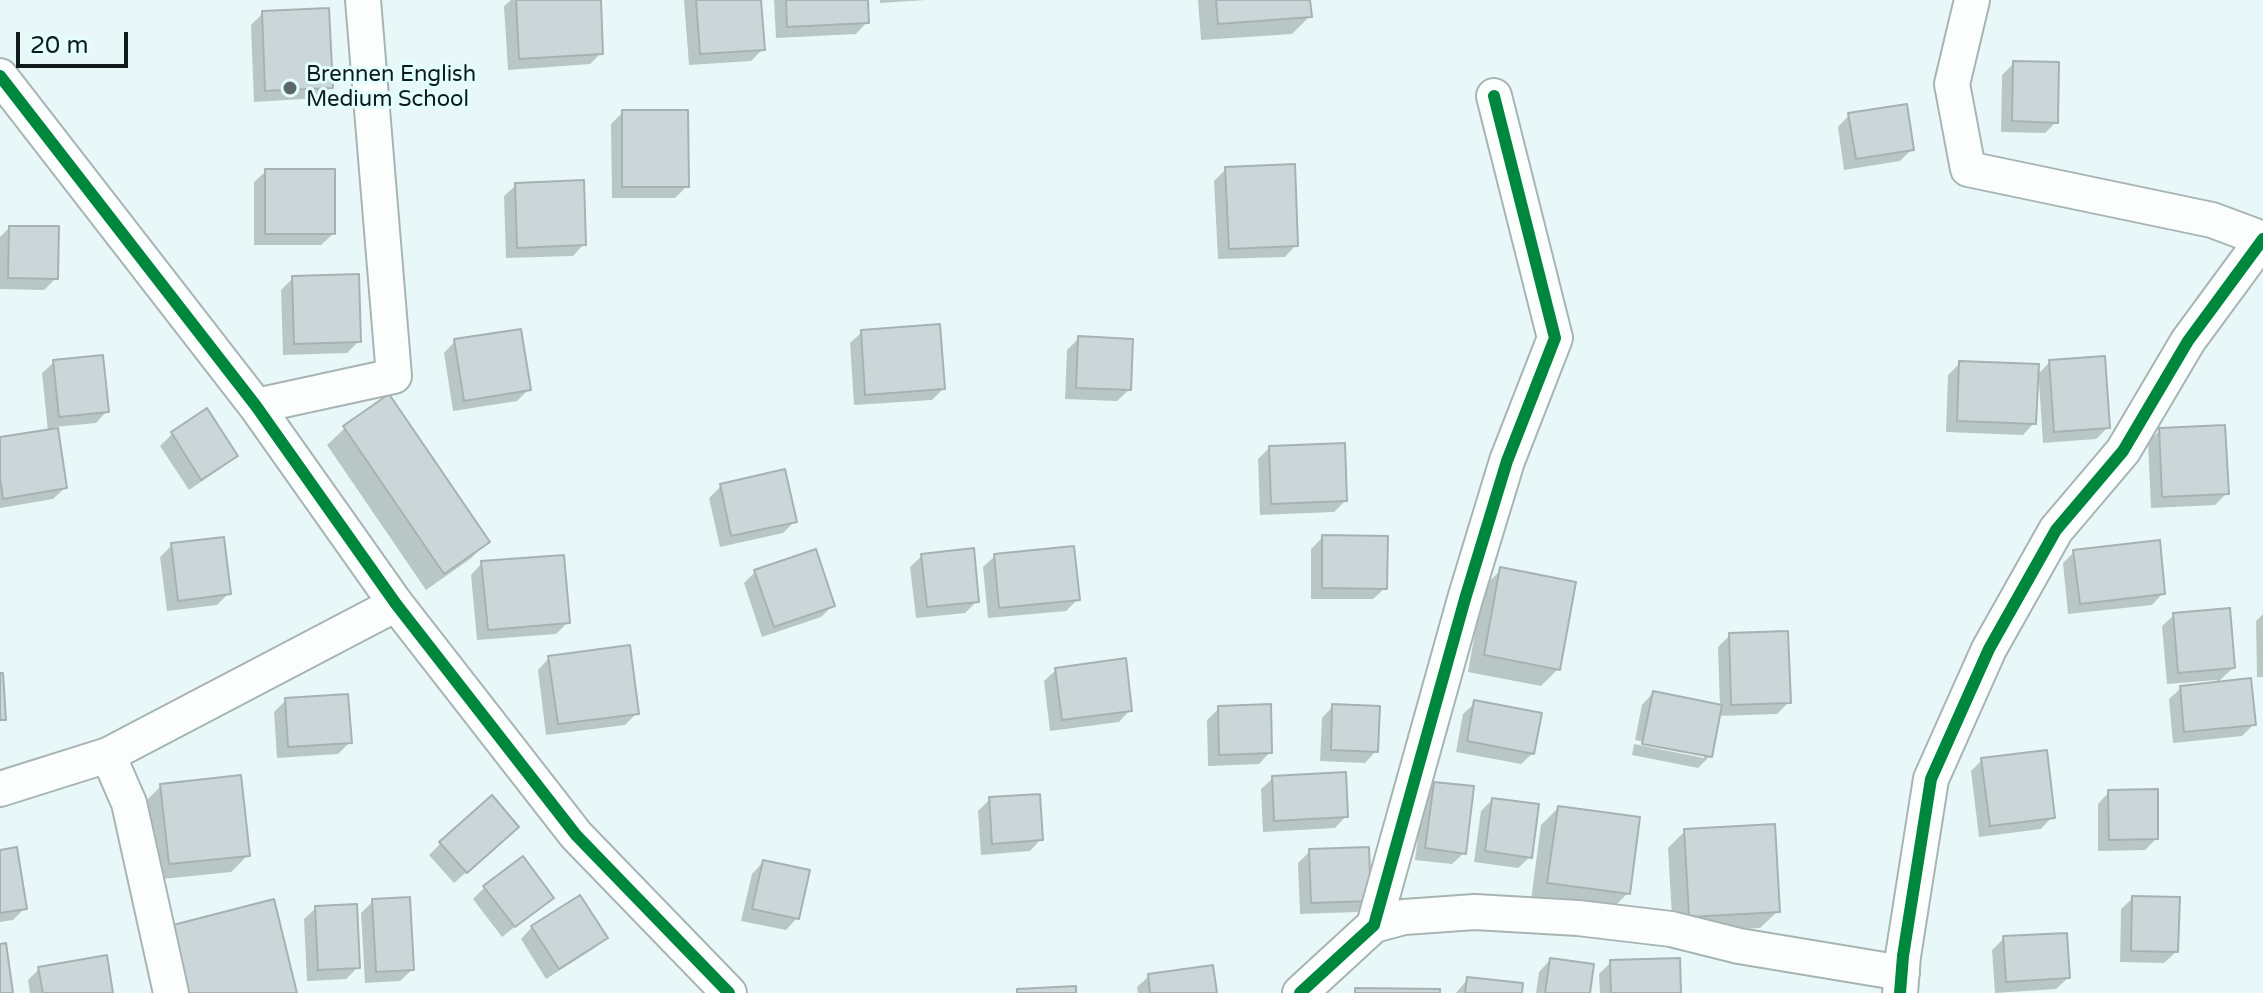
<!DOCTYPE html>
<style>
body{margin:0}
#map{position:relative;width:2263px;height:993px;overflow:hidden;background:#e8f8f8;font-family:"Varela Round",sans-serif}
canvas{display:block}
.scale{position:absolute;left:16px;top:32px;width:112px;height:36px;box-sizing:border-box;border:4px solid #101a1a;border-top:0;padding-left:10px;font-size:24px;line-height:28px;white-space:nowrap;color:#101a1a;-webkit-text-stroke:6px #e2fefe;paint-order:stroke}
</style>
<div id="map">
<canvas width="2263" height="993"></canvas>
<div class="scale">20 m</div>
</div>
<script>
const ctx = document.querySelector('canvas').getContext('2d');
ctx.lineJoin = 'round';
function paint(path, color) { ctx.fillStyle = color; ctx.fill(path, 'evenodd'); }
const toPath = rows => new Path2D(rows.map(r => 'M' + r).join(''));
function strokePath(path, color, width, dash) { ctx.strokeStyle = color; ctx.lineWidth = width; ctx.lineCap = dash ? 'butt' : 'round'; ctx.setLineDash(dash || []); ctx.stroke(path); }
function label(font, color, halo, rows, align = 'center') {
  ctx.font = font + ' "Varela Round",sans-serif'; ctx.lineWidth = 6; ctx.setLineDash([]); ctx.textBaseline = 'middle'; ctx.strokeStyle = halo; ctx.fillStyle = color; for (const [text, x, y, turn = 0] of rows) {
    ctx.save(); ctx.translate(x, y); ctx.rotate((+turn || 0) * Math.PI / 180); ctx.textAlign = isNaN(turn) ? turn : align; if (halo) ctx.strokeText(text, 0, 0); ctx.fillText(text, 0, 0); ctx.restore();
  }
}
const shadow = toPath([
 [511,0,599,0,601,53,590,64,508,70,504,6],
 [684,0,759,0,763,49,751,61,689,65],
 [774,0,866,0,867,22,856,34,776,38],
 [880,0,926,0,880,3],
 [1198,0,1308,0,1310,16,1292,34,1201,40],
 [263,13,331,87,320,98,254,102,251,25],
 [2013,64,2056,122,2045,133,2001,132,2002,75],
 [623,112,687,186,675,198,612,198,611,124],
 [1849,115,1912,149,1900,161,1844,170,1838,127],
 [1226,169,1296,245,1285,257,1218,259,1214,181],
 [266,171,333,234,321,245,254,245,254,182],
 [516,185,584,244,573,256,506,258,504,196],
 [9,228,56,278,44,290,0,289,0,237],
 [293,278,359,341,347,353,283,355,281,290],
 [862,332,943,389,932,400,854,405,850,343],
 [1079,338,1129,390,1117,401,1065,399,1067,350],
 [455,341,529,389,517,401,453,411,444,353],
 [54,362,107,411,96,423,55,427,65,488,53,499,0,508,0,439,48,431,42,373],
 [2050,362,2108,427,2096,439,2043,443,2039,382,2036,382,2034,423,2023,435,1946,432,1948,375,1960,363,2036,376],
 [207,411,235,456,223,467,189,490,160,446,172,434],
 [345,428,488,542,470,559,426,590,327,445],
 [2160,430,2227,493,2215,505,2151,508,2148,442],
 [1269,448,1345,501,1334,512,1260,515,1258,459],
 [721,486,795,521,783,533,720,547,709,498],
 [1323,537,1385,588,1373,599,1311,599,1311,549],
 [172,545,229,593,217,605,167,611,160,557],
 [2074,552,2163,593,2152,605,2068,614,2063,563],
 [922,556,977,601,965,613,916,618,910,567],
 [995,556,1078,599,1066,611,988,618,983,567],
 [482,563,568,622,556,634,477,640,471,575],
 [1501,570,1558,669,1541,686,1468,672,1483,587],
 [755,572,833,605,821,617,762,637,744,583],
 [2263,614,2263,677,2257,677,2256,621],
 [2174,615,2233,668,2217,683,2254,724,2242,736,2173,743,2169,699,2181,688,2217,683,2217,680,2167,684,2162,626],
 [1730,635,1789,702,1777,714,1718,716,1710,756,1698,768,1632,755,1634,744,1704,758,1704,754,1635,740,1642,705,1653,693,1720,707,1718,647],
 [549,658,637,713,625,725,546,735,538,670],
 [1056,670,1130,710,1119,722,1050,731,1044,681],
 [286,700,350,742,338,754,277,758,274,712],
 [1475,703,1533,753,1521,764,1456,752,1463,714],
 [1333,706,1376,751,1365,763,1320,761,1322,718],
 [1219,708,1270,752,1259,764,1208,766,1207,720],
 [1982,760,2052,817,2041,829,1979,837,1971,771],
 [1273,778,1346,816,1335,828,1263,832,1261,789],
 [1434,784,1464,853,1452,864,1415,860,1423,796],
 [161,786,248,855,231,872,152,880,144,803],
 [2109,792,2156,839,2145,850,2098,851,2098,804],
 [990,799,1041,839,1030,851,981,855,978,811],
 [1492,800,1530,857,1518,868,1474,862,1481,811],
 [1558,808,1628,893,1611,910,1531,900,1541,825],
 [1685,831,1778,911,1760,928,1673,933,1668,848],
 [505,838,454,883,429,855,441,843],
 [1310,851,1369,900,1357,912,1300,914,1298,863],
 [0,852,25,908,13,920,0,922],
 [763,862,797,918,786,930,741,921,752,874],
 [485,887,551,898,502,937,473,899],
 [2133,898,2176,952,2164,963,2120,962,2121,909],
 [373,901,412,970,400,981,365,983,361,913],
 [316,908,358,967,346,979,307,981,304,919],
 [532,927,605,938,593,949,546,979,521,939],
 [2004,938,2068,978,2056,989,1995,993,1992,950],
 [1550,960,1588,993,1536,993,1539,972],
 [1611,962,1679,993,1600,993,1599,974],
 [39,969,111,993,30,993,28,980],
 [1149,976,1215,993,1138,993,1137,987],
 [1468,979,1520,993,1456,993]
]);
const building = toPath([
 [516,0,601,0,603,54,519,59,516,0],
 [696,0,761,0,765,50,700,54,696,0],
 [786,0,868,0,869,23,787,27,786,0],
 [1216,0,1310,0,1312,17,1218,24,1216,0],
 [329,8,333,88,265,91,262,11,329,8],
 [2013,61,2059,62,2058,123,2012,121,2013,61],
 [1907,104,1914,150,1856,159,1848,113,1907,104],
 [622,110,688,110,689,187,622,187,622,110],
 [1295,164,1298,246,1229,249,1225,167,1295,164],
 [265,169,335,169,335,234,265,234,265,169],
 [584,180,586,245,517,248,515,183,584,180],
 [9,226,59,226,58,279,8,278,9,226],
 [359,274,361,342,294,344,292,276,359,274],
 [940,324,945,389,865,395,861,330,940,324],
 [521,329,531,390,464,401,454,339,521,329],
 [1078,336,1133,339,1131,390,1076,388,1078,336],
 [103,355,109,412,59,417,53,360,103,355],
 [2105,356,2110,428,2054,432,2049,360,2105,356],
 [1959,361,2039,364,2036,424,1957,421,1959,361],
 [389,394,490,542,444,574,343,426,389,394],
 [207,408,238,456,201,480,171,432,207,408],
 [2225,425,2229,494,2162,497,2159,428,2225,425],
 [58,428,67,488,3,499,0,477,0,437,58,428],
 [1345,443,1347,501,1271,504,1269,446,1345,443],
 [785,469,797,522,731,536,720,484,785,469],
 [1322,535,1388,536,1387,589,1322,588,1322,535],
 [224,537,231,594,178,601,171,543,224,537],
 [2160,540,2165,594,2080,604,2073,550,2160,540],
 [1074,546,1080,600,999,608,994,554,1074,546],
 [974,548,979,602,927,607,921,554,974,548],
 [816,549,835,606,774,627,754,570,816,549],
 [564,555,570,623,488,630,481,561,564,555],
 [1500,567,1576,582,1560,670,1484,655,1500,567],
 [2230,608,2235,668,2178,673,2173,613,2230,608],
 [1788,631,1791,703,1731,705,1729,633,1788,631],
 [630,645,639,714,558,724,548,656,630,645],
 [1126,658,1132,711,1062,720,1055,668,1126,658],
 [0,673,3,673,6,720,0,720,0,673],
 [2251,678,2256,725,2184,732,2180,686,2251,678],
 [1653,691,1722,705,1712,757,1642,744,1653,691],
 [348,694,352,743,288,747,285,698,348,694],
 [1474,700,1542,713,1534,754,1467,741,1474,700],
 [1271,704,1272,753,1219,755,1218,706,1271,704],
 [1332,704,1380,706,1378,752,1331,750,1332,704],
 [2047,750,2055,818,1990,826,1981,758,2047,750],
 [1346,772,1348,817,1274,821,1272,776,1346,772],
 [241,775,250,856,169,864,160,784,241,775],
 [1434,782,1474,786,1466,854,1425,848,1434,782],
 [2158,789,2158,839,2109,840,2108,790,2158,789],
 [1040,794,1043,840,992,844,989,797,1040,794],
 [492,795,519,827,467,873,439,842,492,795],
 [1492,798,1539,804,1532,858,1485,851,1492,798],
 [1558,806,1640,817,1630,894,1547,883,1558,806],
 [1775,824,1780,912,1689,917,1684,829,1775,824],
 [17,847,27,909,0,913,0,850,17,847],
 [1369,847,1371,901,1311,903,1309,849,1369,847],
 [523,856,554,898,515,927,483,886,523,856],
 [763,860,810,870,799,919,752,909,763,860],
 [580,895,608,938,559,969,531,926,580,895],
 [2132,896,2180,897,2178,952,2131,951,2132,896],
 [410,897,414,970,376,972,372,899,410,897],
 [274,899,297,993,189,993,173,925,274,899],
 [357,904,360,968,318,970,315,906,357,904],
 [2067,933,2070,978,2006,982,2003,936,2067,933],
 [6,943,13,993,0,993,0,944,6,943],
 [107,955,113,993,43,993,38,967,107,955],
 [1550,958,1594,964,1590,993,1545,993,1550,958],
 [1680,958,1681,993,1611,993,1610,960,1680,958],
 [1213,965,1217,993,1150,993,1148,974,1213,965],
 [1467,977,1523,983,1522,993,1465,993,1467,977],
 [1076,986,1076,993,1017,993,1017,989,1076,986],
 [1355,988,1440,989,1440,993,1355,993,1355,988]
]);
const street = toPath([
 [1972,0,1952,84,1968,169,2212,220,2263,239],
 [0,76,256,406,396,604,576,835,729,993],
 [256,406,394,376,363,0],
 [108,755,129,803,171,993],
 [0,789,108,755,396,604],
 [1374,925,1404,917,1475,912,1578,918,1671,929,1739,946,1902,973],
 [1300,993,1374,925,1465,599,1507,461,1555,338,1494,96],
 [1900,993,1903,956,1931,779,1989,649,2056,530,2123,451,2188,341,2263,239]
]);
const cycleway = toPath([
 [0,76,256,406,396,604,576,835,729,993],
 [1300,993,1374,925,1465,599,1507,461,1555,338,1494,96],
 [1900,993,1903,956,1931,779,1989,649,2056,530,2123,451,2188,341,2263,239]
]);
const markers = [
 [290,88,8,"#5c6868"]
];
const poiNames = [
 ["Brennen English",306,75],
 ["Medium School",306,100]
];
paint(shadow, '#0003');
paint(building, '#cbd6d9');
strokePath(building, '#a6b1b3', 2);
strokePath(street, '#a8b4b4', 38);
strokePath(street, '#fcfefe', 34);
strokePath(cycleway, '#00873e', 12);
for (const [x, y, r, color] of markers) { const dot = new Path2D(); dot.arc(x, y, r, 0, 2 * Math.PI); ctx.fillStyle = color; ctx.fill(dot); strokePath(dot, '#e2fefe', 3); }
label('22px', '#101a1a', '#e2fefe', poiNames, 'left');
</script>
